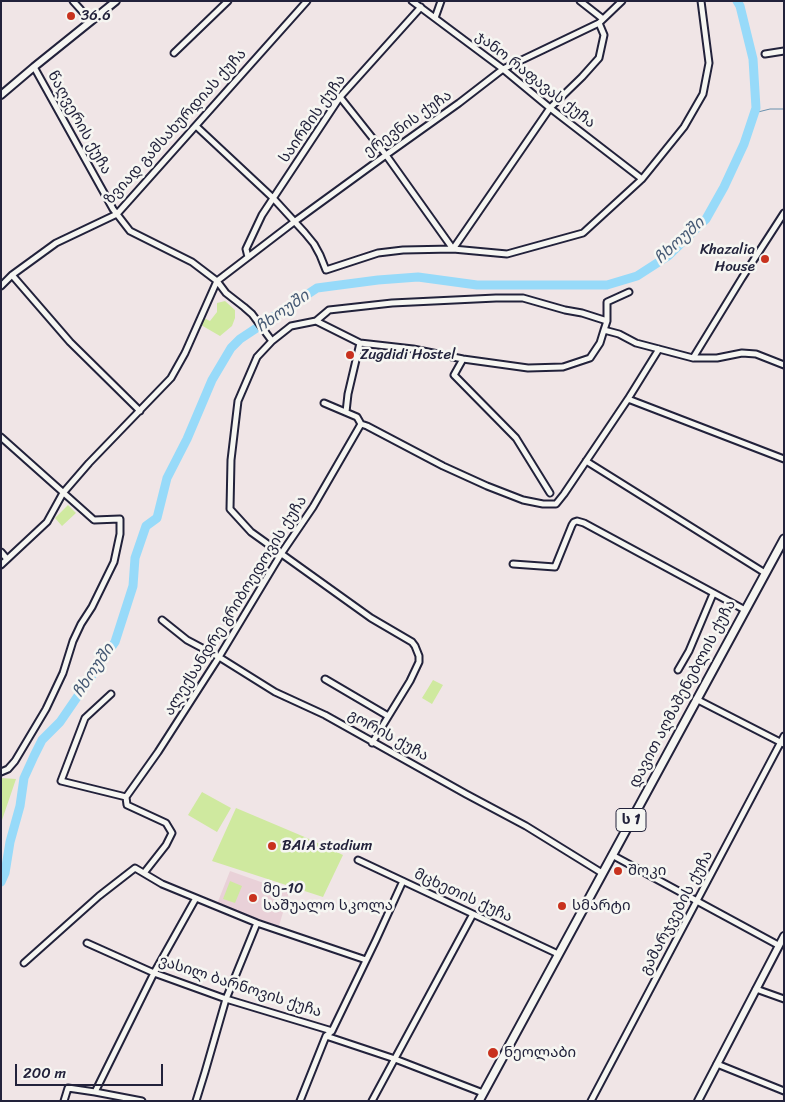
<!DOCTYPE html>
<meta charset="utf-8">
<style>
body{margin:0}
#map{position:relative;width:785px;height:1102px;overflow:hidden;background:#f0e5e6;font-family:Sriracha,sans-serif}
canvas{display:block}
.frame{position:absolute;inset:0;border:2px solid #22223b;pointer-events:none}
.scale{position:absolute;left:15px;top:1064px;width:148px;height:22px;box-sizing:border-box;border:2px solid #22223b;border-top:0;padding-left:6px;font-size:15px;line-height:18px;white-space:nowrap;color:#22223b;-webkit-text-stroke:4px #f6f6f2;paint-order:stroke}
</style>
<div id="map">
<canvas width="785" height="1102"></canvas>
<div class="frame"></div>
<div class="scale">200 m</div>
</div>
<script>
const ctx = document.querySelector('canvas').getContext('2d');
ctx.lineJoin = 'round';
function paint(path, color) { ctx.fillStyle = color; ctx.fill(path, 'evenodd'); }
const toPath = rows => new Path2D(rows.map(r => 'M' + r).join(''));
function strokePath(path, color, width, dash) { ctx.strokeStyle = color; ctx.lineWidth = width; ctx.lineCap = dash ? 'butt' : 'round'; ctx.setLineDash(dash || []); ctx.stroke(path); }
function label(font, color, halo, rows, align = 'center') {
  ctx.font = font + ' Sriracha,"Noto Sans Georgian",sans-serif'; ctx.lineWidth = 5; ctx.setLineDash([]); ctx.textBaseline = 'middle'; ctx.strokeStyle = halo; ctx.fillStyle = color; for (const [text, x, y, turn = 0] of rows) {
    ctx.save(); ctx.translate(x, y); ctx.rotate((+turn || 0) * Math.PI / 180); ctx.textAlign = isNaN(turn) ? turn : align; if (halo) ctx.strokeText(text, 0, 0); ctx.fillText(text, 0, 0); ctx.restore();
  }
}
const built = toPath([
 [230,871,289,892,279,926,217,904]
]);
const green = toPath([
 [225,301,235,310,235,318,232,326,220,336,201,325,204,318,210,321,217,312,217,303],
 [68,505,76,513,62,526,55,518],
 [433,680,443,685,432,704,422,698],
 [1,778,16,779,1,823],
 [202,792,231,808,217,832,188,815],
 [236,808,307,838,343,855,323,897,212,861],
 [230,881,242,886,235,903,223,899]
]);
const stream = toPath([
 [754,113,770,109,784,109]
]);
const river = toPath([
 [1,882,5,873,10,842,20,806,24,778,34,756,42,740,60,722,115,642,133,586,135,558,146,526,157,518,167,478,187,439,212,380,231,348,240,339,317,288,378,280,418,277,477,285,607,285,637,276,668,256,706,219,724,187,744,144,756,108,753,59,740,6,737,1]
]);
const minor = toPath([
 [73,1,91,21],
 [412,1,503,69,550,108,642,179],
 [580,1,603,19],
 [435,18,441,1],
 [174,53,228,1],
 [765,54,784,51],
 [34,67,113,209,130,231,192,262,217,281,226,293,244,307,252,314,272,341],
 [340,97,386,155,453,249,550,108,582,77,599,58,604,35,599,23],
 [196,126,273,198,305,233,314,244,320,255,326,270,378,253,403,250,453,249,507,254,583,233,642,179,684,127,703,94,709,63,701,1],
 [248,257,246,249,262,215,340,97,421,7],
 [12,275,70,342,140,411],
 [1,286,12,275,56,243,117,214,307,1],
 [316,321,360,343,413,349,463,359,528,368,563,367,590,358,600,343,604,330,619,334,636,343,693,358,717,358,742,353,756,354,784,365],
 [607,321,607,302,629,292],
 [693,358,742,278,784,213],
 [463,359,454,375,516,438,550,493],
 [628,399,784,459],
 [324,403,357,417,361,424,367,426,443,466,487,486,523,500,543,504,556,504,564,494,628,399,659,349],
 [346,412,348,394,360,343],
 [1,437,94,520,120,519,120,534,114,562,92,607,81,624,73,641,63,673,46,709,15,761,8,769,1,772],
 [586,461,765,573],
 [1,552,7,559],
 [513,564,555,567,572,525,574,522,577,521,584,523,745,610],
 [1,565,47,522,63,493,89,463,171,378,185,353,217,281,294,222,386,155,459,103,503,69,599,23,622,1],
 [162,620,187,640,219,657,275,692,325,715,466,794,526,826,602,873],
 [678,670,689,651,713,594],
 [325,679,388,716],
 [111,694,85,718,61,781,126,797],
 [696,699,784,744],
 [372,743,410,681,419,662,419,656,415,646,412,642,371,618,251,532,230,509,231,460,238,401,257,357,272,341,291,326,316,321,329,310,392,303,496,298,523,298,565,310,582,313,607,321,604,330],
 [126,797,158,752,219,657,281,554,313,507,361,424],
 [126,797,127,805,166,823,172,833,166,845,144,873],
 [612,855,778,945],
 [358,860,558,954],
 [87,943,154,973,226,999,332,1031],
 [24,963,99,896,135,868,162,884,257,923,366,960],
 [756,989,784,999],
 [326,1036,395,1059,483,1093],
 [717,1064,784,1091],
 [95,1092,154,973,196,898],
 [64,1101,68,1088,95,1092,142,1101],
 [196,1101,205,1072,226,999,257,923],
 [300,1101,326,1036,332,1031,376,940,403,881],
 [372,1101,473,914],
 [591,1101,784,736]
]);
const major = toPath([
 [1,95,34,67,116,1],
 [698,1101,784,936]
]);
const highway = toPath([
 [479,1101,784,539]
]);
const markers = [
 [71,16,5,"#c8321e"],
 [765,259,5,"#c8321e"],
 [350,355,5,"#c8321e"],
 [272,846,5,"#c8321e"],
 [618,871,5,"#c8321e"],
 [253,898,5,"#c8321e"],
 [562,906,5,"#c8321e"],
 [493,1053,6,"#c8321e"]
];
const shields = [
 [631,820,30]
];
const shieldNames = [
 ["ს 1",631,820]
];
const poiNames = [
 ["36.6",81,16],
 ["Khazalia",755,250,"right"],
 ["House",755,267,"right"],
 ["Zugdidi Hostel",360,355],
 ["BAIA stadium",282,846],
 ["შოკი",628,871],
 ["მე-10",263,889],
 ["საშუალო სკოლა",263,906],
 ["სმარტი",572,906],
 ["ნეოლაბი",504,1053]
];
const streetNames = [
 ["ჯანო რაფავას ქუჩა",535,80,38],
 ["საირმის ქუჩა",313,119,-55],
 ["წაღვერის ქუჩა",79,123,61],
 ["ერევნის ქუჩა",408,124,-35],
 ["ზვიად გამსახურდიას ქუჩა",176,127,-48],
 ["ალექსანდრე გრიბოედოვის ქუჩა",236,606,-58],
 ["დავით აღმაშენებლის ქუჩა",683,694,-62],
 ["გორის ქუჩა",388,736,29],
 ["მცხეთის ქუჩა",463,896,25],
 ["გამარჯვების ქუჩა",677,913,-62],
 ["ვასილ ბარნოვის ქუჩა",240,987,18]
];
const waterNames = [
 ["ჩხოუში",680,241,-42],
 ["ჩხოუში",283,312,-35],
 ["ჩხოუში",94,671,-56]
];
paint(built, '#e9d1d8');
paint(green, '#cfe99f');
strokePath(stream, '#6890ad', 1);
strokePath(river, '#97daf9', 9);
strokePath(minor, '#22223b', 9);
strokePath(major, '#22223b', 10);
strokePath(highway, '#22223b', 11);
strokePath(minor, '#f6f6f2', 5);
strokePath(major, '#f6f6f2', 6);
strokePath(highway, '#f6f6f2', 7);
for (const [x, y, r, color] of markers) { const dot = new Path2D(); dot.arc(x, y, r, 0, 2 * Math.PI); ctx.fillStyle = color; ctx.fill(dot); strokePath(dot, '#f6f6f2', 2); }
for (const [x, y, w] of shields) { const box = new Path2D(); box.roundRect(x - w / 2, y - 11.5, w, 23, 4); ctx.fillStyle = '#f6f6f2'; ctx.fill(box); strokePath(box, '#22223b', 1); }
label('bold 14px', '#22223b', null, shieldNames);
label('15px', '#22223b', '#f6f6f2', poiNames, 'left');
label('15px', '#22223b', '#f6f6f2', streetNames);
label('italic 16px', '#455974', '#f6f6f2', waterNames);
</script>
